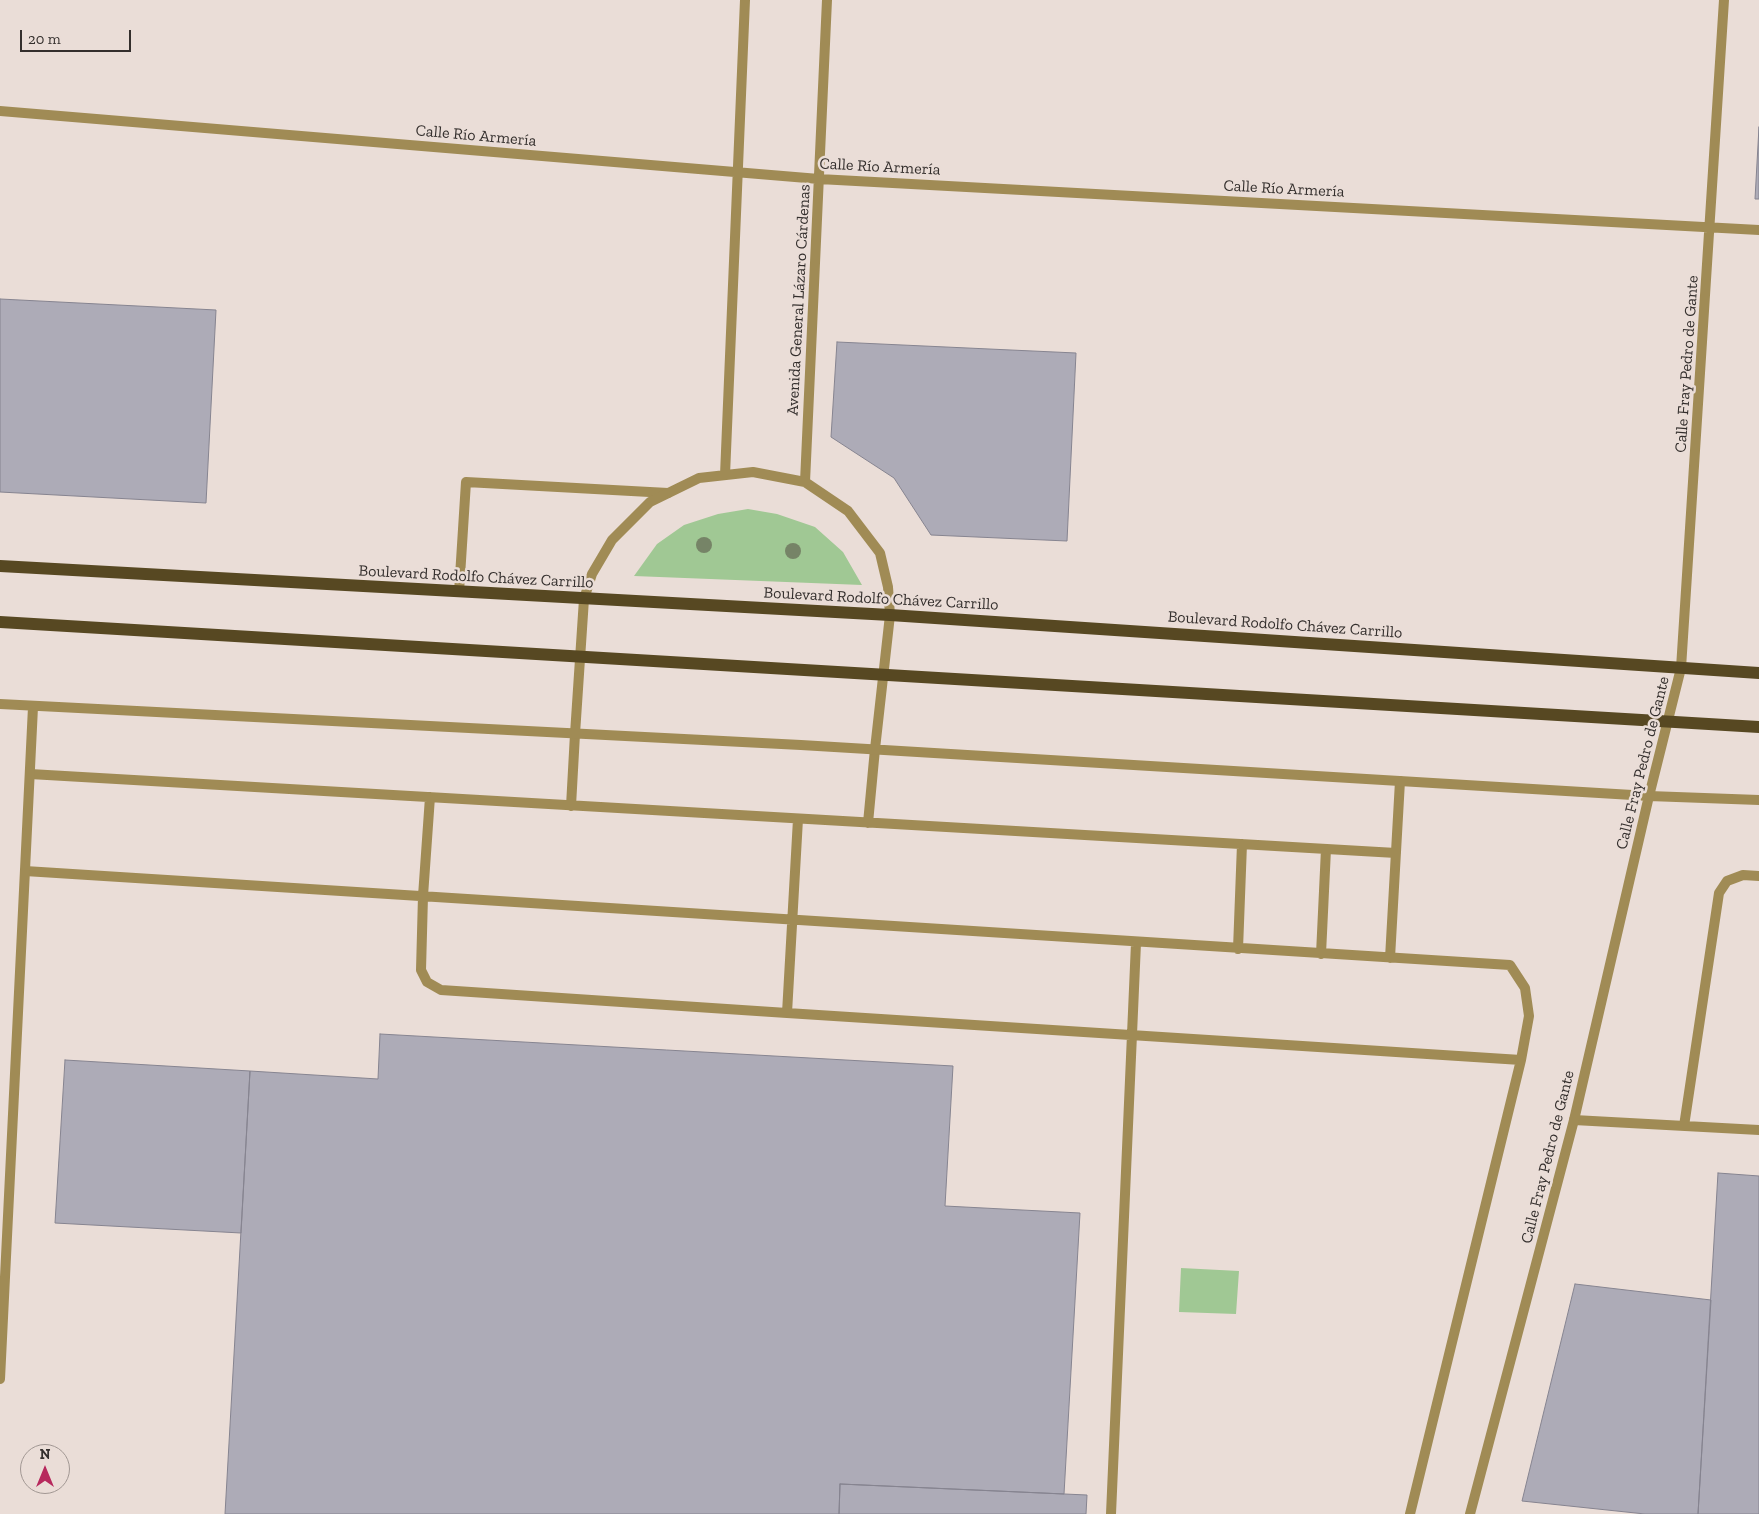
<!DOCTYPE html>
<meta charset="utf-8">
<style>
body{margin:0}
#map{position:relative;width:1759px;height:1514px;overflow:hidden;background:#eaddd7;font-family:"Zilla Slab",serif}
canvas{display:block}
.north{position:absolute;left:20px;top:1444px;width:50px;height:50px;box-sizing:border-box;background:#eaddd7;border:1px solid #a19793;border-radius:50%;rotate:0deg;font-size:14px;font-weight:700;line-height:20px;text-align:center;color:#342f2d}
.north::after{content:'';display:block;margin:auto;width:18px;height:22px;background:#b7295d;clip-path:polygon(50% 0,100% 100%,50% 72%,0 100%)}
.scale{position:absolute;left:20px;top:30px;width:111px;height:22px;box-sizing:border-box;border:2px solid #342f2d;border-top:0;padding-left:6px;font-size:15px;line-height:18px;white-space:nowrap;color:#342f2d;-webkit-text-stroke:4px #eaddd7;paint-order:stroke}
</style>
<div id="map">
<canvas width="1759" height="1514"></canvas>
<div class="north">N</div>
<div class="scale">20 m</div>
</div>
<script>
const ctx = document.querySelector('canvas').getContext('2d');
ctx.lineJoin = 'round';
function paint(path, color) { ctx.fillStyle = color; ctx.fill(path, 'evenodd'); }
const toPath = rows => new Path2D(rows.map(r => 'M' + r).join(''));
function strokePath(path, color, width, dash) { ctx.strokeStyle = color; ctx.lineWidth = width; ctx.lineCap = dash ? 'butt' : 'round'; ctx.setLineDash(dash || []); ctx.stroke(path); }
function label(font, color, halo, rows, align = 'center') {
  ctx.font = font + ' "Zilla Slab",serif'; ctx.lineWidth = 5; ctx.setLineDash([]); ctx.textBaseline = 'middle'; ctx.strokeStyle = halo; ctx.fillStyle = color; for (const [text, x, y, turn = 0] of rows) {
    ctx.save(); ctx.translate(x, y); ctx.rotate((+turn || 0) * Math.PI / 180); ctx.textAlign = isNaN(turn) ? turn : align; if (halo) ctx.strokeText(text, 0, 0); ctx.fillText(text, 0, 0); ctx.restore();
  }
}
const green = toPath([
 [748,509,777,514,815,527,843,552,862,585,634,576,657,544,684,525,718,514],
 [1181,1268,1239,1271,1236,1314,1179,1312]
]);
const building = toPath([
 [1759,127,1759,199,1755,199,1759,127],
 [0,299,216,310,206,503,0,492,0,299],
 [837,342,1076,353,1067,541,931,535,894,478,831,437,837,342],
 [380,1034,953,1066,945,1206,1080,1213,1064,1494,840,1484,839,1514,225,1514,250,1071,378,1079,380,1034],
 [65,1060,250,1071,241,1233,55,1223,65,1060],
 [1718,1173,1759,1176,1759,1514,1698,1514,1718,1173],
 [1575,1284,1711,1300,1698,1514,1645,1514,1522,1501,1575,1284],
 [840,1484,1087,1495,1086,1514,839,1514,840,1484]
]);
const lane = toPath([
 [459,592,466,482,668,493],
 [30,774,1396,853],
 [430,797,423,896,421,970,427,982,441,990,787,1013],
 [571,806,575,734],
 [798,819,787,1013,1521,1060],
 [868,823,875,749],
 [25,871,1510,965,1525,988,1529,1016,1521,1060,1410,1514],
 [1238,949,1242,844],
 [1321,954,1326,849],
 [1390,958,1400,781],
 [1574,1120,1759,1130],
 [1684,1126,1719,893,1727,881,1743,875,1759,876],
 [1111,1514,1136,943]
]);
const street = toPath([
 [0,111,819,179,1759,230],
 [725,475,745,0],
 [805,482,827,0],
 [0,704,801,745,1649,796,1759,800],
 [575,734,584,599,592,574,612,540,650,502,699,478,753,472,805,482,848,511,880,553,888,587,890,615,875,749],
 [0,1379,33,707],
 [1470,1514,1574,1120,1649,796,1681,668,1724,0]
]);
const primary = toPath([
 [0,566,890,615,1759,673],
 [0,622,1759,727]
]);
const trees = [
 [704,545],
 [793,551]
];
const streetNames = [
 ["Calle Río Armería",476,136,5],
 ["Calle Río Armería",880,167,3],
 ["Calle Río Armería",1284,189,3],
 ["Avenida General Lázaro Cárdenas",799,300,-87],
 ["Calle Fray Pedro de Gante",1687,364,-86],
 ["Boulevard Rodolfo Chávez Carrillo",476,577,3],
 ["Boulevard Rodolfo Chávez Carrillo",881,599,3],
 ["Boulevard Rodolfo Chávez Carrillo",1285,625,4],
 ["Calle Fray Pedro de Gante",1643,763,-76],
 ["Calle Fray Pedro de Gante",1548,1157,-76]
];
paint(green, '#a0c894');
paint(building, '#adabb7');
strokePath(building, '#868490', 1);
strokePath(lane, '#a08b55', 10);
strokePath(street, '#a08b55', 10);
strokePath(primary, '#574822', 12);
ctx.fillStyle = '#768467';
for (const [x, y] of trees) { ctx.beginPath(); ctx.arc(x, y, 8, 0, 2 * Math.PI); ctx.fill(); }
label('16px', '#342f2d', '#eaddd7', streetNames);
</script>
